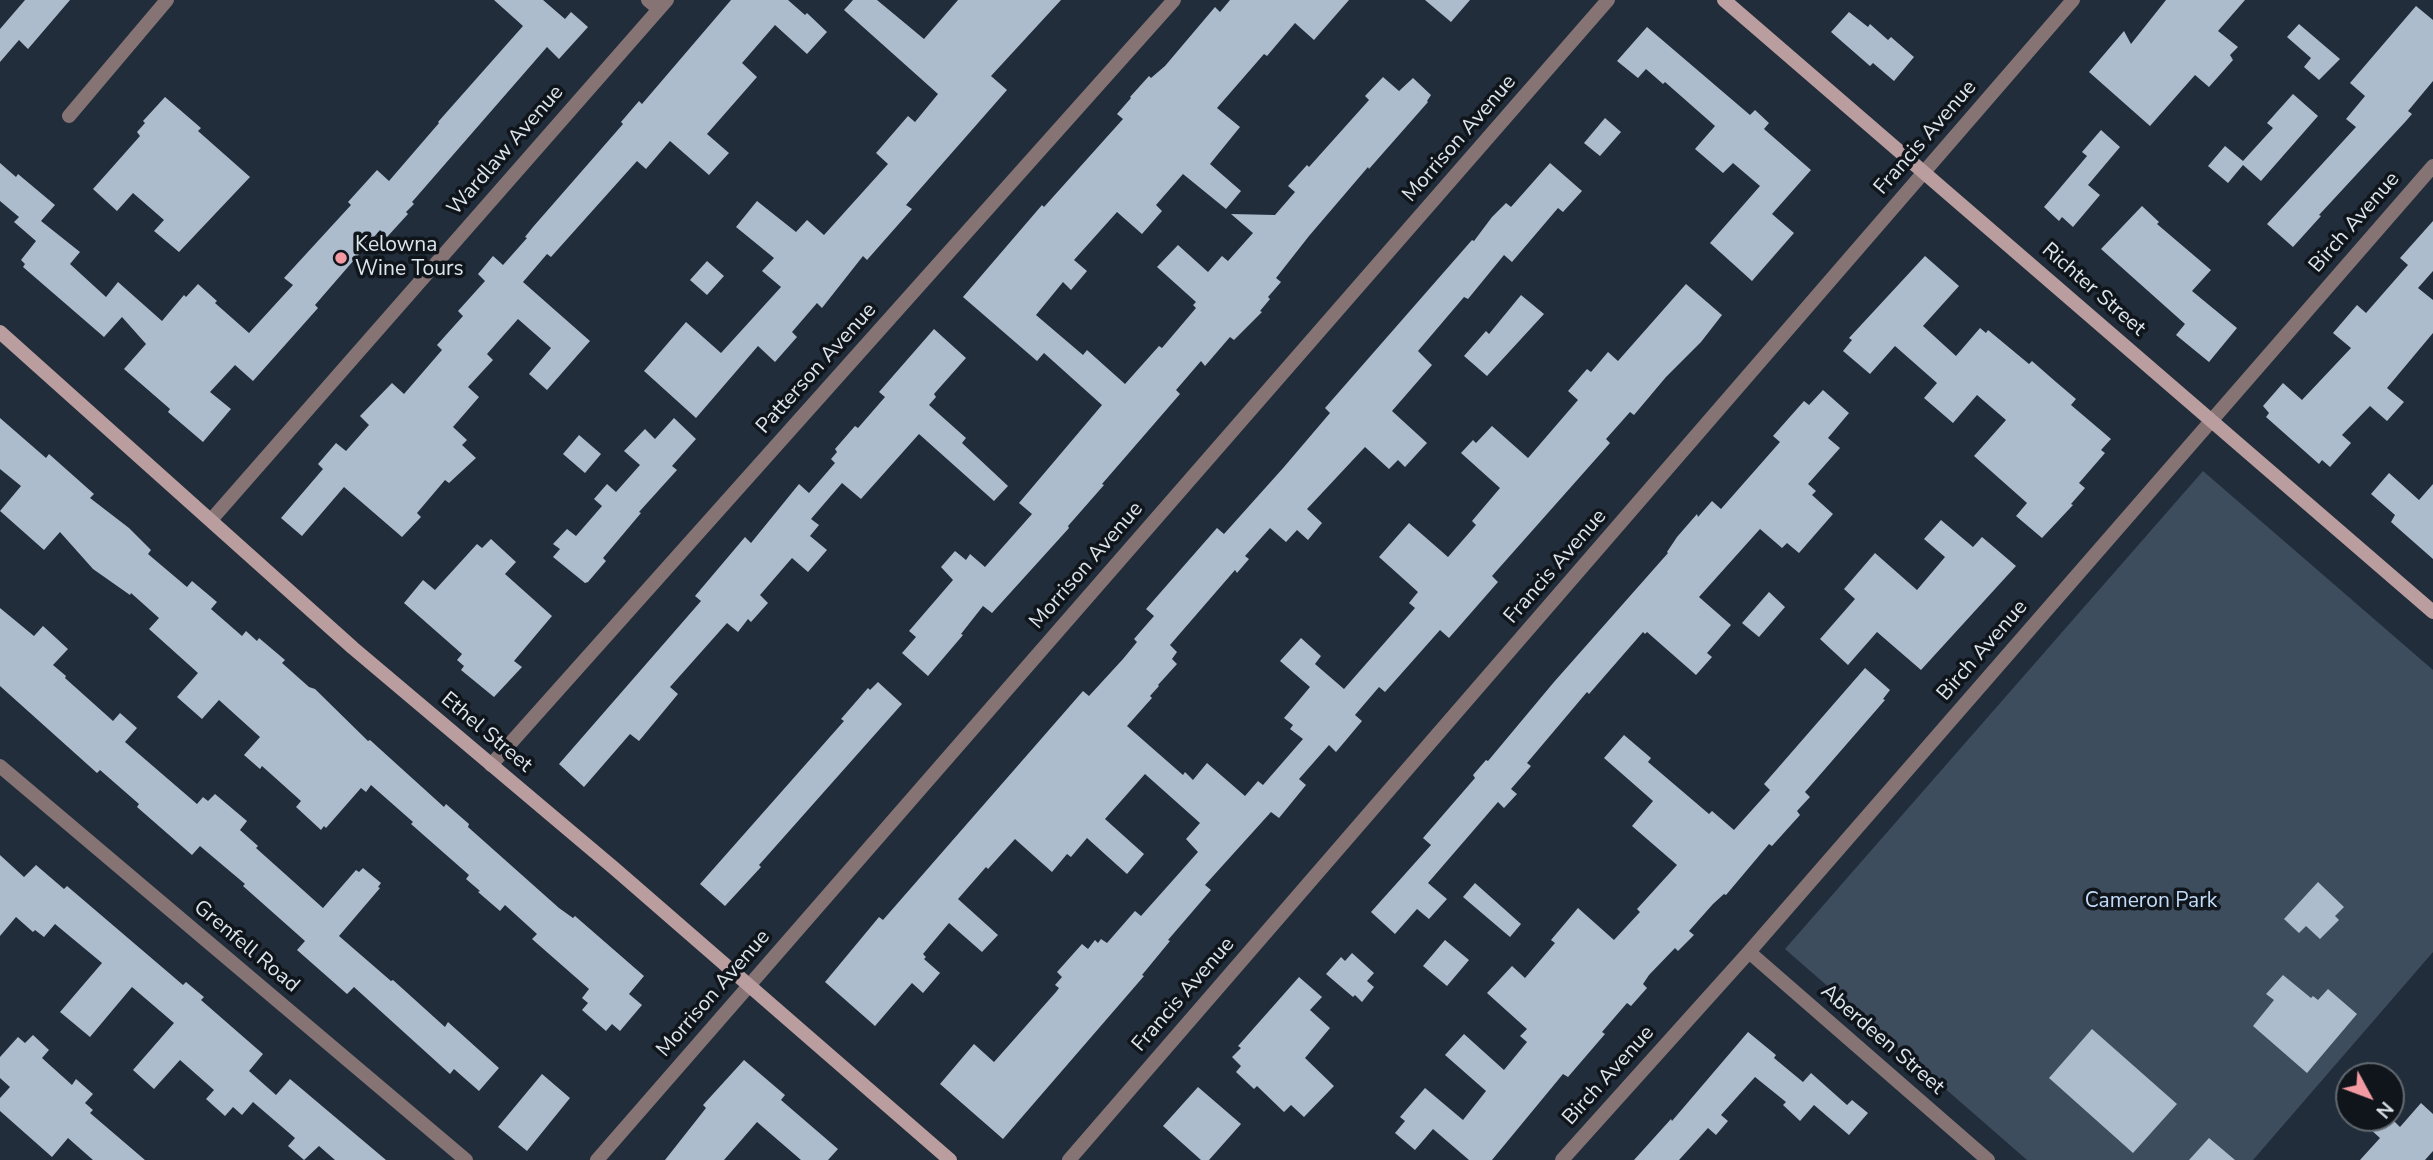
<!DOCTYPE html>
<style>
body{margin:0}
#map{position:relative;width:2433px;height:1160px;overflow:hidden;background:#212d3a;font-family:"Nunito Sans",sans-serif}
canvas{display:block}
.north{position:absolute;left:2335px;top:1062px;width:70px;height:70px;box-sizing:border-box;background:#0f151b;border:2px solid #61686f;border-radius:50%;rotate:131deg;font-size:19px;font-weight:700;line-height:28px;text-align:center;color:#dde5ed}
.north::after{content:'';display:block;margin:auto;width:24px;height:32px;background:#f49aa2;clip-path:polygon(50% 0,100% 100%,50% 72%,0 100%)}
</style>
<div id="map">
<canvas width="2433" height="1160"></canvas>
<div class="north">N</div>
</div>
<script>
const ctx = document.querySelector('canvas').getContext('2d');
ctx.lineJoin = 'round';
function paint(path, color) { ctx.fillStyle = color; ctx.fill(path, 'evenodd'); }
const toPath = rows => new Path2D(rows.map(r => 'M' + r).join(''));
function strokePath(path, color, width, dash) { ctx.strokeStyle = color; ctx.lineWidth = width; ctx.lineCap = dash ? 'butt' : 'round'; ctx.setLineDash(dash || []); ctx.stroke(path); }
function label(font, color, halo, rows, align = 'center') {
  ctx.font = font + ' "Nunito Sans",sans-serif'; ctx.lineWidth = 7; ctx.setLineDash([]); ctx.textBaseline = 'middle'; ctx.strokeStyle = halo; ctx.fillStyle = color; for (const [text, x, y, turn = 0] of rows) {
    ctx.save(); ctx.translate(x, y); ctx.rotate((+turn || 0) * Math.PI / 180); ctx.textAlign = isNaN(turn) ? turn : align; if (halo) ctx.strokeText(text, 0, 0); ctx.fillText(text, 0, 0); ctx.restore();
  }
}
const green = toPath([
 [2203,471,2433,670,2433,952,2253,1160,2027,1160,1785,949]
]);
const building = toPath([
 [25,0,70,0,28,49,19,40,0,62,0,29],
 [494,0,543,0,565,19,571,12,588,27,559,59,547,47,412,202,414,204,406,212,408,214,387,237,380,230,315,305,318,308,253,381,235,365,210,392,231,409,203,442,168,412,170,409,124,369,146,344,122,317,104,337,23,267,25,264,21,260,36,241,14,222,19,217,0,201,0,163,16,177,18,174,55,205,41,221,80,252,70,264,106,297,118,282,162,321,184,295,186,297,198,284,217,301,215,303,249,333,293,285,284,278,351,205,348,202,377,170,389,181,439,123,438,122,523,26],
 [731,0,788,0,805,15,807,13,827,32,807,54,775,25,742,63,757,77,707,134,729,153,709,175,670,141,646,169,637,161,551,257,547,254,523,282,590,341,547,390,529,374,551,348,518,319,487,354,493,360,468,387,479,397,453,427,467,440,462,445,476,458,449,483,445,480,417,513,421,517,402,537,344,487,302,536,281,518,323,469,318,464,336,443,346,451,369,425,360,416,392,383,404,394,442,350,437,345,463,316,458,311,485,281,478,274,493,256,503,265,527,238,525,237,533,227,623,124,621,122,639,101,642,104],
 [853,0,877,0,924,39,958,0,1061,0,991,76,1007,90,906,205,912,209,867,260,863,256,822,308,817,303,792,332,797,337,775,362,758,346,696,418,644,371,686,322,721,353,781,287,762,271,774,258,736,227,757,201,796,232,807,220,824,235,888,164,876,153,908,116,915,122,938,94,844,10],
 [1230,0,1349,0,1314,40,1295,23,1267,56,1264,54,1217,108,1240,127,1210,164,1241,191,1226,209,1183,174,1156,205,1162,211,1142,234,1117,212,1074,260,1087,271,1071,290,1063,282,1036,315,1083,355,1087,350,1125,384,1159,346,1162,348,1196,308,1193,305,1196,302,1157,267,1178,245,1208,272,1222,256,1228,261,1253,233,1231,214,1275,215,1295,192,1288,186,1307,165,1309,167,1369,100,1365,96,1383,77,1399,91,1413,78,1431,95,1427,101,1428,102,1369,169,1368,167,1309,236,1276,278,1281,282,1268,297,1270,299,1260,311,1262,312,1234,340,1230,337,1205,366,1201,361,1176,390,1180,394,1102,484,1104,485,1068,526,1069,528,992,613,983,606,961,634,963,635,928,676,902,653,916,637,909,631,953,580,941,567,955,551,966,560,970,554,985,567,1032,514,1019,503,1102,405,1044,353,1037,361,963,297,1042,205,1044,207,1123,119,1117,114,1131,98,1130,97,1149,76,1151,78,1165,66,1215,7,1220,12],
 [1425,0,1470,0,1451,22],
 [2166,0,2245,0,2218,31,2238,47,2230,55,2233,60,2209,87,2195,75,2150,126,2089,72,2124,31,2131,44],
 [2416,6,2433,20,2433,81,2408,111,2412,114,2406,121,2319,215,2321,216,2293,247,2267,224,2356,127,2346,119,2365,96,2350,83],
 [1849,12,1868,27,1870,24,1888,40,1891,37,1914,57,1894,81,1873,63,1870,66,1831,32],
 [2299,24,2340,59,2319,80,2304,67,2311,58,2287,37],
 [1647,27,1750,115,1755,110,1769,123,1764,129,1811,170,1772,214,1794,233,1752,281,1710,243,1760,186,1733,163,1723,173,1695,149,1715,126,1665,82,1663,84,1646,69,1638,78,1617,61],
 [2293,94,2318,116,2261,181,2243,165,2228,183,2208,166,2225,146,2243,161,2273,128,2267,123],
 [165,97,201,128,198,131,250,177,179,252,154,231,164,220,133,193,117,211,93,189,140,136,137,132,145,123,143,121],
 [1605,118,1621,132,1600,156,1584,143],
 [2101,130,2120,147,2088,185,2100,195,2073,227,2062,217,2059,221,2044,207,2087,156,2082,152],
 [1550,163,1582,191,1563,212,1558,208,1512,262,1504,255,1468,299,1464,297,1418,351,1432,365,1392,411,1427,443,1405,467,1398,460,1389,469,1365,447,1307,509,1322,523,1308,540,1297,530,1286,542,1270,528,1245,556,1249,559,1237,573,1235,570,1170,645,1177,652,1172,659,1177,664,1158,685,1159,686,1150,696,1152,698,1127,726,1183,775,1185,772,1193,780,1207,763,1245,796,1258,781,1263,785,1303,739,1290,729,1293,725,1284,718,1310,687,1280,661,1301,638,1321,656,1315,664,1344,689,1415,608,1409,603,1418,592,1379,557,1409,523,1448,557,1476,525,1472,521,1500,488,1461,453,1473,440,1476,443,1492,426,1528,458,1578,400,1568,391,1587,369,1591,372,1608,352,1618,361,1686,284,1722,315,1701,342,1666,377,1634,415,1630,412,1606,439,1610,443,1492,576,1498,582,1449,638,1440,630,1385,692,1379,687,1355,715,1362,721,1336,752,1329,745,1299,779,1306,785,1279,818,1271,812,1205,885,1211,890,1168,940,1170,941,1142,975,1144,976,1003,1139,940,1084,974,1044,994,1062,1056,992,1059,988,1055,985,1062,977,1057,972,1082,944,1088,949,1095,940,1098,943,1101,939,1107,943,1135,911,1141,916,1198,852,1186,839,1200,823,1145,774,1105,819,1144,854,1127,874,1087,838,1071,857,1067,854,1052,872,1015,839,988,869,986,867,958,899,998,935,982,952,949,923,923,954,926,957,924,959,940,973,923,993,912,983,875,1026,825,982,879,917,883,920,1083,691,1089,696,1123,659,1137,642,1134,639,1154,616,1146,609,1217,528,1224,534,1284,467,1330,413,1325,408,1472,240,1474,241,1492,217,1506,203,1511,207],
 [2142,206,2159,222,2157,224,2211,270,2192,291,2237,328,2209,362,2176,335,2185,324,2101,249],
 [2433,221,2433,271,2418,288,2433,300,2433,333,2387,388,2404,402,2387,421,2370,406,2342,435,2351,443,2330,467,2322,460,2319,464,2266,417,2269,413,2263,406,2283,383,2302,400,2351,348,2333,333,2357,305,2366,313,2408,265,2400,258],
 [1925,256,1959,286,1923,326,1956,356,1980,328,1986,333,1988,330,2029,364,2032,361,2056,382,2076,399,2071,405,2111,439,2101,450,2105,453,2079,483,2085,488,2071,504,2073,505,2042,538,2016,516,2027,503,1974,456,2006,420,1977,395,1953,423,1924,398,1937,383,1895,346,1870,374,1843,351,1852,340,1849,338],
 [707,261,724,276,707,295,690,280],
 [1521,295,1544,314,1487,376,1464,356,1486,331,1489,334],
 [934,329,966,358,934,394,936,397,929,405,966,438,962,443,1008,486,994,501,919,434,861,499,842,483,811,519,819,525,810,536,827,550,808,572,792,558,760,595,768,603,751,622,748,619,738,632,727,623,670,687,678,694,639,741,630,734,584,787,559,764,701,601,695,596,745,537,751,543,799,484,809,493,835,463,831,459,837,452,835,449,855,426,858,428,885,397,879,392],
 [1823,390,1849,413,1828,438,1840,448,1808,484,1816,491,1812,495,1833,514,1799,553,1787,543,1782,548,1760,529,1699,597,1731,625,1707,653,1712,657,1696,675,1647,632,1645,634,1643,632,1589,694,1587,692,1527,763,1531,766,1511,789,1517,794,1504,808,1498,802,1428,883,1447,899,1429,919,1417,909,1395,934,1371,912,1431,845,1423,838,1475,778,1473,775,1486,760,1488,761,1554,682,1668,553,1667,552,1677,537,1697,514,1698,517,1712,501,1721,509,1780,442,1773,436,1804,401,1809,405],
 [0,418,46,458,49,454,94,494,90,498,129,528,151,550,148,554,187,587,192,581,217,602,211,609,242,636,246,631,257,641,259,638,285,660,282,663,309,687,315,689,368,741,370,740,444,807,446,804,469,824,468,827,559,908,573,918,575,916,644,976,629,994,642,1005,620,1031,612,1024,606,1031,582,1010,588,1003,582,998,589,989,532,939,537,934,505,905,500,911,478,892,480,891,466,879,469,875,411,824,413,822,371,785,366,792,361,788,326,828,324,826,321,830,296,807,301,801,262,766,260,769,244,755,260,737,219,700,202,719,177,697,198,673,149,629,159,618,131,593,130,595,93,569,60,532,44,550,0,511,21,486,0,469],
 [674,418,696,439,672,466,677,470,639,512,641,513,603,558,606,561,588,582,585,583,553,557,560,549,553,544,567,529,576,536,602,506,594,499,607,484,616,492,640,465,624,451,645,429,655,439],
 [579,435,601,454,585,473,563,454],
 [2389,473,2419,500,2433,484,2433,559,2391,522,2395,515,2371,494],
 [1941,520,1973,547,1982,537,2016,566,1921,670,1877,632,1848,665,1820,639,1855,599,1844,589,1875,553,1917,590,1945,557,1924,539],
 [491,539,516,562,505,574,552,616,514,661,522,667,494,697,461,670,464,666,457,660,462,654,404,603,423,580,435,590,477,544,482,548],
 [1769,592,1785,607,1759,637,1742,623],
 [0,608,34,636,43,626,68,649,53,665,66,676,65,678,113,721,120,713,137,728,125,742,197,804,203,797,208,801,215,794,247,821,240,830,258,846,256,848,323,908,356,870,359,872,363,868,381,883,378,887,380,888,339,936,391,981,393,980,445,1027,448,1022,499,1068,479,1091,454,1069,450,1074,354,987,347,994,297,950,305,941,243,886,245,884,200,846,192,855,137,807,139,804,100,770,97,773,0,686],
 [1865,668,1890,690,1883,699,1885,700,1805,792,1810,797,1797,811,1800,815,1772,846,1769,844,1726,895,1724,894,1713,904,1689,931,1694,935,1678,951,1675,948,1649,975,1643,984,1647,988,1631,1006,1627,1003,1602,1032,1605,1034,1568,1077,1563,1074,1492,1160,1469,1160,1433,1129,1415,1150,1395,1133,1405,1121,1400,1117,1425,1088,1463,1120,1486,1091,1445,1055,1464,1034,1504,1070,1527,1042,1520,1036,1527,1029,1487,993,1512,966,1525,978,1555,943,1551,940,1578,908,1614,940,1640,912,1637,909,1677,865,1632,826,1653,801,1604,758,1624,735,1651,758,1648,762,1709,814,1712,811,1734,830,1770,790,1764,784],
 [878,682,902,704,759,865,761,867,725,906,700,884,844,721,841,719,868,688,870,690],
 [0,855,24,877,36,865,64,889,67,886,183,985,186,982,204,997,201,1000,263,1054,249,1071,276,1095,290,1079,386,1160,335,1160,319,1146,304,1160,288,1146,295,1138,253,1102,242,1115,233,1107,225,1116,206,1099,214,1090,180,1060,154,1089,133,1070,174,1023,132,987,90,1037,60,1012,102,963,55,924,44,937,35,930,33,932,16,917,0,936],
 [2318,882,2344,907,2335,916,2339,920,2320,939,2306,926,2299,933,2284,919],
 [1475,883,1521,924,1510,937,1463,897],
 [1445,940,1469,960,1447,986,1423,966],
 [1352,953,1374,973,1367,981,1374,987,1362,1002,1355,995,1353,997,1326,974,1341,957,1345,961],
 [2283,975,2311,998,2313,996,2318,1000,2328,989,2357,1014,2307,1073,2253,1026,2274,1000,2266,994],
 [1299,977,1322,997,1310,1010,1330,1028,1305,1058,1334,1086,1304,1117,1291,1105,1284,1112,1257,1086,1254,1089,1236,1072,1241,1066,1232,1057,1241,1048,1238,1046],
 [2092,1029,2177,1104,2133,1153,2049,1078],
 [1748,1032,1776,1055,1774,1058,1803,1082,1811,1073,1847,1105,1852,1100,1868,1113,1849,1135,1814,1105,1800,1121,1783,1105,1786,1102,1755,1077,1721,1115,1728,1121,1716,1135,1708,1128,1679,1160,1634,1160,1671,1119,1672,1121],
 [33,1035,49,1050,42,1058,72,1085,76,1079,93,1094,85,1103,93,1110,90,1113,145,1160,93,1160,68,1138,52,1157,0,1111,0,1098,10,1087,0,1078,0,1057,18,1037,25,1043],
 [744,1060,785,1095,781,1100,838,1149,828,1160,801,1160,757,1122,724,1160,665,1160,706,1108,703,1105],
 [542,1074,570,1098,527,1151,498,1127],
 [1198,1087,1241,1124,1209,1160,1201,1160,1163,1126],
 [2421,1103,2433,1114,2433,1151,2425,1160,2360,1160,2380,1138,2358,1118,2391,1118,2400,1127],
 [2209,1138,2235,1160,2189,1160]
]);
const street = toPath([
 [648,0,659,9],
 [69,116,167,0],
 [211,520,667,0],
 [491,765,1174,0],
 [0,766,466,1160],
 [1749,952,1988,1160],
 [597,1160,1608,0],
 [1069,1160,2073,0],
 [1562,1160,1749,952,2433,166]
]);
const secondary = toPath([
 [1724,0,2433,612],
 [0,332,353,648,615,869,950,1160]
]);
const markers = [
 [341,258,7,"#f49aa2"]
];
const streetNames = [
 ["Francis Avenue",1926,138,-49],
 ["Morrison Avenue",1460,139,-49],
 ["Wardlaw Avenue",506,151,-49],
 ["Birch Avenue",2355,223,-49],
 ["Richter Street",2093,290,41],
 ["Patterson Avenue",817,369,-48],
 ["Morrison Avenue",1087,566,-49],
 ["Francis Avenue",1556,567,-49],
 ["Birch Avenue",1983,651,-49],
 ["Ethel Street",486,733,40],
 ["Grenfell Road",246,947,40],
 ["Morrison Avenue",714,994,-49],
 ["Francis Avenue",1184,995,-49],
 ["Aberdeen Street",1882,1040,41],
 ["Birch Avenue",1609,1076,-48]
];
const poiNames = [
 ["Kelowna",355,246],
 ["Wine Tours",355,270]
];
const parkNames = [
 ["Cameron Park",2151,902]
];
paint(green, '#3e4d5d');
paint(building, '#adbccd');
strokePath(street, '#867475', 14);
strokePath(secondary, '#ba9d9e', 14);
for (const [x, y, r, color] of markers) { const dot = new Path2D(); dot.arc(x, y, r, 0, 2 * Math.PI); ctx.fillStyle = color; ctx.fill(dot); strokePath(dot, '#0f151b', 2.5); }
label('21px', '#dde5ed', '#0f151b', streetNames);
label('21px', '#dde5ed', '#0f151b', poiNames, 'left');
label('21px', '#c1dbf8', '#0f151b', parkNames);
</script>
